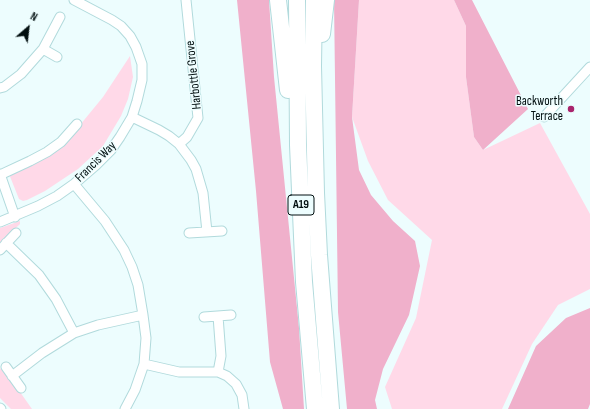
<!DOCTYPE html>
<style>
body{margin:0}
#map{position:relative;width:590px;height:409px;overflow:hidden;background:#edfdfe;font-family:"Sofia Sans Condensed",sans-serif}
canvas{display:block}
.north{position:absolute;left:8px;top:8px;width:40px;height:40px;-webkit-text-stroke:3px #edfdfe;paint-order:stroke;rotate:28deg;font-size:11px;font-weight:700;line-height:16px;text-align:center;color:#020f10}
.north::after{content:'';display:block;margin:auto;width:14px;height:18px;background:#020f10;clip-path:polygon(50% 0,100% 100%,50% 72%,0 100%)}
</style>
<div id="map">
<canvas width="590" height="409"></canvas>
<div class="north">N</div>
</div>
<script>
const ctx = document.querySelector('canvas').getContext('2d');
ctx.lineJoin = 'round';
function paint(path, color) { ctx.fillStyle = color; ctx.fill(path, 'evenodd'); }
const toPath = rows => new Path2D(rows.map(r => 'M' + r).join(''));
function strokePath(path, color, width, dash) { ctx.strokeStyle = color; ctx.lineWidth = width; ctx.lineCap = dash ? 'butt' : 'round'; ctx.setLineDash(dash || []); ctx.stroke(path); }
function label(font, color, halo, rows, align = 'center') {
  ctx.font = font + ' "Sofia Sans Condensed",sans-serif'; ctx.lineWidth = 3; ctx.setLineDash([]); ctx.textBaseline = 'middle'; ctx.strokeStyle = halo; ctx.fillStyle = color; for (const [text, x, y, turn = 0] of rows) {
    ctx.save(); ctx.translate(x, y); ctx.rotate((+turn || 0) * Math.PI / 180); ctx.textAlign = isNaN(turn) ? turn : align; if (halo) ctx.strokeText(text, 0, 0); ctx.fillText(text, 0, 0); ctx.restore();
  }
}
const green = toPath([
 [359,0,454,0,466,26,466,77,474,137,483,150,540,123,590,214,590,289,558,305,532,344,502,409,392,409,385,387,416,318,432,240,388,200,368,161,352,117],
 [130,56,133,77,128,99,121,116,103,146,78,169,45,191,27,200,23,201,19,199,9,174,80,125,103,97],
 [20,221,20,224,0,243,0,228],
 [0,368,20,392,32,409,11,409,0,398]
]);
const forest = toPath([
 [237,0,269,0,274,77,299,328,304,409,283,409,270,362,256,191],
 [334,0,359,0,352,117,359,170,371,195,393,221,415,241,420,266,409,315,383,369,375,400,377,409,347,409,338,312],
 [454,0,472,0,528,109,483,150,474,137,466,77,466,26],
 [590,308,590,404,588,409,508,409,536,346,566,318]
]);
const minor = toPath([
 [43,49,57,57],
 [0,88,4,87,21,74,43,49,60,17],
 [132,117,159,130,169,136,179,144,191,160,196,169,203,193,207,232],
 [544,117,590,67],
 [179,144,187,137,198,118,186,0],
 [0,174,15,217],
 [0,175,30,161,47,152,61,142,77,124],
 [74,184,105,221,124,250,132,267,138,285,143,315,146,338,144,364,135,390,125,409],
 [0,222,38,206,57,196,74,184,96,165,111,150,120,137,132,117,137,101,142,80,142,64,136,47,130,36,121,26,112,20,74,0],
 [189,233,222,231],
 [6,243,39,275,56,299,74,333],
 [0,250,16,233],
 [218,316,221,356,218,372],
 [204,317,231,315],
 [144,364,179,372,218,372,227,376,236,384,242,395,244,409],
 [6,367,21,388],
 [12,376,42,353,74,333,98,325,143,315],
 [0,408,1,409]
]);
const trunk = toPath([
 [278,0,288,90],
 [297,0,298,145,304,282,315,409],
 [314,0,313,66,316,193,319,255,331,409],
 [322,34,326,0]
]);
const markers = [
 [571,109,4,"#a9246d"]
];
const shields = [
 [301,205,26]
];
const shieldNames = [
 ["A19",301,205]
];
const streetNames = [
 ["Harbottle Grove",194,75,-96],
 ["Francis Way",96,162,-45]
];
const poiNames = [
 ["Backworth",563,102],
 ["Terrace",563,117]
];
paint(green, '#ffd9e8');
paint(forest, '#f0b0cb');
strokePath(minor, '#b1dadc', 11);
strokePath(trunk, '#b1dadc', 18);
strokePath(minor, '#fff', 9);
strokePath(trunk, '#fff', 16);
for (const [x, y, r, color] of markers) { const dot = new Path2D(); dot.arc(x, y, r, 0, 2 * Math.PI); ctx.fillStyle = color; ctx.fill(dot); strokePath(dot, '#edfdfe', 1.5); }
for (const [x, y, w] of shields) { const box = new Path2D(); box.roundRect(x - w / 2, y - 10, w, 20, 3); ctx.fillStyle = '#edfdfe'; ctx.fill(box); strokePath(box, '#020f10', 1); }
label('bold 12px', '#020f10', null, shieldNames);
label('13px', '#020f10', '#edfdfe', streetNames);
label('13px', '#020f10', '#edfdfe', poiNames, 'right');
</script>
